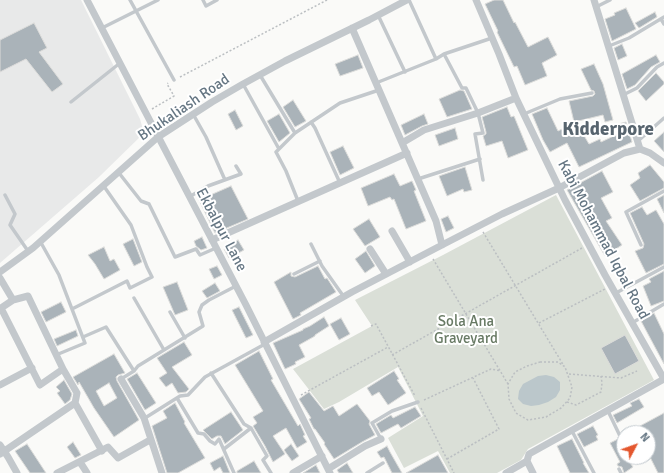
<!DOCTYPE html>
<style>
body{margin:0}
#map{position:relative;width:664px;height:473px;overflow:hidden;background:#fafaf8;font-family:Signika,sans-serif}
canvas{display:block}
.north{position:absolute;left:616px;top:425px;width:40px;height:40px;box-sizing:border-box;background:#fff;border:1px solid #c1c8cd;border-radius:50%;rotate:49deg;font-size:11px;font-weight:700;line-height:16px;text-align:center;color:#657683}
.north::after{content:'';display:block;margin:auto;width:14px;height:18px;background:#e4572e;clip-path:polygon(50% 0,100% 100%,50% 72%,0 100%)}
</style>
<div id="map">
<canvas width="664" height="473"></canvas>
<div class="north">N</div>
</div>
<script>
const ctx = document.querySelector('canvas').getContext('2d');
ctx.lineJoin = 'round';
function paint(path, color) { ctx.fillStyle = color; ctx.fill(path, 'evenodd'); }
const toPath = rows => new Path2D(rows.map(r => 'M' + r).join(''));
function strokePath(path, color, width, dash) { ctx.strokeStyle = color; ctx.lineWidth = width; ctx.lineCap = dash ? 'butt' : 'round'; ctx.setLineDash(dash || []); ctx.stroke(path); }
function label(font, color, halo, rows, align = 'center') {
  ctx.font = font + ' Signika,sans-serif'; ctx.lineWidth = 4; ctx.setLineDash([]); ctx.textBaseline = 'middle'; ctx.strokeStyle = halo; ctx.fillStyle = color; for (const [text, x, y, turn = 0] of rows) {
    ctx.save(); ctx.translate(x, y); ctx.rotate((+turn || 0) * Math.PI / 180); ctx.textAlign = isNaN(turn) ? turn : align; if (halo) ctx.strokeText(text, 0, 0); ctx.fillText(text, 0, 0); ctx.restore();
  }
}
const built = toPath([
 [0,0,81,0,140,119,144,133,99,177,0,263]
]);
const green = toPath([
 [556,195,654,380,528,449,521,460,497,473,450,473,438,451,404,468,388,438,423,416,398,367,339,402,324,409,293,369,372,326,355,300,443,255]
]);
const water = toPath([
 [546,375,554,377,560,382,560,390,556,397,548,402,539,405,531,406,523,404,518,399,519,391,523,384,538,376]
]);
const building = toPath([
 [494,0,503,0,514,23,515,22,528,47,548,37,557,55,542,63,547,76,525,85,517,66,514,67,497,32,498,31,485,4,494,0],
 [626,8,636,29,612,41,605,19,615,15,614,13,626,8],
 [655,12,657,17,639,28,635,23,655,12],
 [34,23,47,48,39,52,63,84,52,92,26,59,0,72,0,40,34,23],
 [622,44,627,56,618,60,614,48,622,44],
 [358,55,363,68,340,76,335,64,358,55],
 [656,55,660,62,651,67,635,85,627,89,622,74,656,55],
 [594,64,603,84,613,120,605,122,603,115,574,122,569,101,593,96,595,94,594,91,591,90,581,69,594,64],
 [656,73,664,82,664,84,646,101,638,91,656,73],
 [460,90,464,91,472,109,447,117,439,99,460,90],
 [293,100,306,121,295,127,283,107,293,100],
 [507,107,511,117,514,116,528,150,508,158,502,141,486,146,483,136,486,134,486,132,482,117,507,107],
 [547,108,558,131,576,122,589,144,600,139,601,142,620,133,618,124,626,122,632,142,579,167,567,143,550,152,543,140,532,114,547,108],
 [235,110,243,126,236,130,228,114,235,110],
 [279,114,290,133,279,142,267,121,279,114],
 [424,114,428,124,422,126,405,135,401,125,424,114],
 [455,128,458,139,439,146,435,135,455,128],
 [664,132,664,152,654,141,664,132],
 [343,146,354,168,340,175,330,152,343,146],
 [650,165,664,182,664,188,640,201,630,185,640,178,638,173,650,165],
 [465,167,472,190,464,192,463,189,447,196,439,176,465,167],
 [602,171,613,192,601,198,612,218,606,221,622,245,605,256,567,190,602,171],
 [394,174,400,186,412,181,416,190,414,191,426,221,406,229,394,199,392,200,390,197,368,206,361,188,394,174],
 [231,186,248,219,215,233,199,200,231,186],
 [664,195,664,213,657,199,664,195],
 [642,207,647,215,656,210,664,224,664,264,646,273,635,251,643,248,644,244,630,213,642,207],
 [448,216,454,228,446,232,441,219,448,216],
 [369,219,380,237,365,246,353,229,369,219],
 [202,237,207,248,201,250,196,246,194,241,202,237],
 [133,239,142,262,134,266,123,244,133,239],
 [238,240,244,250,229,258,224,249,238,240],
 [104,247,110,261,114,259,120,270,104,279,95,264,88,255,104,247],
 [366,251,375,266,365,273,355,259,366,251],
 [217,266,222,275,214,279,209,269,217,266],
 [318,266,325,279,327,278,336,292,300,313,301,315,293,319,274,282,291,272,291,276,295,277,318,266],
 [664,271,664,301,651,306,643,286,651,282,649,279,664,271],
 [177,282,188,310,175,315,163,287,177,282],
 [215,283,220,291,207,298,202,291,215,283],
 [61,302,66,312,46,322,41,312,61,302],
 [239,307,253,335,246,338,232,310,239,307],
 [654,313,664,334,664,364,641,321,654,313],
 [324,317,329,326,315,335,315,336,299,345,305,357,295,362,296,364,285,369,273,343,303,330,303,329,310,326,324,317],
 [341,318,350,334,339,340,330,324,341,318],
 [76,330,78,336,57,346,54,339,76,330],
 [625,335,639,361,615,374,601,348,625,335],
 [184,342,192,355,172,367,189,389,186,392,178,393,172,383,166,387,159,378,167,373,157,358,184,342],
 [259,351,273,379,271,380,298,426,300,424,305,435,303,436,307,442,297,448,286,428,273,436,285,454,273,462,265,446,253,426,257,423,253,417,263,411,235,365,259,351],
 [114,354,125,373,118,375,116,377,117,381,139,420,114,437,94,408,79,382,78,385,73,377,114,354],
 [109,383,117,398,104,406,96,391,109,383],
 [394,371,399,379,397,380,406,393,388,405,379,392,372,396,367,388,394,371],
 [137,373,156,403,145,410,127,379,137,373],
 [64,380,72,394,70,400,65,404,57,393,60,391,56,387,64,380],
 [309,392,324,411,333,406,339,416,357,404,370,421,369,424,375,435,362,442,334,459,324,444,325,443,315,429,314,429,309,419,311,418,299,399,309,392],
 [639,399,644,407,617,423,613,415,632,406,630,403,639,399],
 [175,403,185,422,184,423,205,458,178,473,167,473,152,426,167,418,163,411,175,403],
 [415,407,421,416,401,428,398,424,381,433,376,424,391,415,393,418,415,407],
 [231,412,243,430,225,444,221,436,217,436,212,439,203,430,231,412],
 [664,413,664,473,658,473,648,453,648,449,652,447,648,440,648,433,644,433,640,426,664,413],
 [593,426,598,435,596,436,598,440,584,447,577,434,593,426],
 [623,436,624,457,626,457,633,467,624,473,622,467,618,466,617,464,620,462,610,443,618,439,622,439,623,436],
 [572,439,584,463,583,463,589,473,570,473,557,446,572,439],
 [73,442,81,455,75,458,67,447,73,442],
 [27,444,46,473,30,473,15,451,27,444],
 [291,444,299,456,292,461,284,450,291,444],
 [387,446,390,452,402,473,392,473,384,457,381,458,377,452,387,446],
 [438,455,448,473,406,473,438,455],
 [223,456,230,473,223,473,220,467,214,471,210,463,223,456],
 [254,461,261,473,237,473,237,471,254,461],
 [347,463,353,473,339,473,337,470,347,463],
 [316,465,320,473,303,473,316,465]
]);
const path = toPath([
 [180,77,327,0],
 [152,109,174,96,167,84,168,83],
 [483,232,564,366],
 [433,259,508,384],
 [539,323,605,289],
 [371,326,376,324,415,396],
 [392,355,582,248],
 [540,362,558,362,565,367,572,387,570,398,561,408,546,417,528,420,516,413,509,399,508,384,515,372,527,366,540,362],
 [569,374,621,378,637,371],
 [301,395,388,347],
 [424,400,491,369,501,371],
 [567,402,576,405,601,392,602,383,601,376],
 [421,408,454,473],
 [447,459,499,429,473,378]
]);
const lane = toPath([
 [130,0,174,80],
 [203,0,206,6,217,0],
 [409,0,436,59],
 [596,7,610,0],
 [378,15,405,72],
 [661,19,664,24],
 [102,28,158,0],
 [609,46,629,38,664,17],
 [444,54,462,88,466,88,478,113,483,133,475,134,483,180],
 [260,75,295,133],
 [376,83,436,59,444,54,492,38],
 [243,84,279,149],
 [623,95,637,88,657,67,664,63],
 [71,102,120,63],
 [193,114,206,137,225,180],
 [524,114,560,99,592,93],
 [311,122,315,128,340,183],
 [638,141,664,118],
 [119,173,141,201,149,204,175,257,196,249,200,255,216,248],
 [418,179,480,159],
 [5,195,15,214,10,225,28,251],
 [189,197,208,186,241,174,236,166],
 [298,201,286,171,276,152,295,133,340,103,379,90],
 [40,241,59,275,85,343,56,355],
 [311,244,322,266,344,297],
 [641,245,626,212,664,191],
 [294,274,320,261],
 [616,293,664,267],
 [134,298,164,350],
 [72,309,127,281,130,288,152,277,147,267,131,225,103,185],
 [170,312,185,338],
 [632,323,664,304],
 [83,337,106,327,134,371],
 [211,373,244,424,251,428,267,456,263,460,271,473],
 [121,379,134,371,138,366,203,326,199,312,202,305,209,300,236,286],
 [177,398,198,433,204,434,210,441,215,444,219,439,234,473],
 [608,411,620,436],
 [145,418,180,396,188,395,205,377,265,344],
 [572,431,594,473],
 [381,439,372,423,392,411,418,402],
 [224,449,251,428],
 [619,469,621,473],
 [367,473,383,463]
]);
const street = toPath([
 [87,0,246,305,330,473],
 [476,0,499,54,516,98,565,200,605,275,664,379],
 [594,0,640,149],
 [352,28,436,221,442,245],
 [402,143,424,130,478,113,516,98],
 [392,231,410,262],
 [212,240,407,153],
 [370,249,386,274],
 [0,272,33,248,158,137,212,102,243,84,285,61,369,20,407,0],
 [0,278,13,300,28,296,63,369,77,393,75,403],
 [13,300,1,308,40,385,63,369],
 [264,342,352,292,442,245,502,214,559,188,624,153,640,149,650,153,664,163],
 [121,379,144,418,162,473],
 [0,385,32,368],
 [0,445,8,457,17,473],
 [0,454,75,403,102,451],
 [527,461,533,473],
 [80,462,87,473],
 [328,469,365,446,381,439],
 [57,473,108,447,118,458,150,440],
 [293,473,322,456],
 [506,473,527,461,529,454,664,379]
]);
const streetNames = [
 ["Bhukaliash Road",184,108,-34],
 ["Ekbalpur Lane",221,230,62],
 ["Kabi Mohammad Iqbal Road",603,240,62]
];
const parkNames = [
 ["Sola Ana",466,322],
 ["Graveyard",466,339]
];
const districtNames = [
 ["Kidderpore",608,130]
];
paint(built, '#e8e9e9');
paint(green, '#dadfd7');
paint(water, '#bbc7cb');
paint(building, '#aab3b9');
strokePath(building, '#dcdcda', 1);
strokePath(path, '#bbbfc2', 1.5, [2, 2]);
strokePath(lane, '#c3c8cc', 3.5);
strokePath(street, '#c3c8cc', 7);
label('15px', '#657683', '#fff', streetNames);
label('15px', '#687a64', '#fff', parkNames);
label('bold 19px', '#57646e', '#fff', districtNames);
</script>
